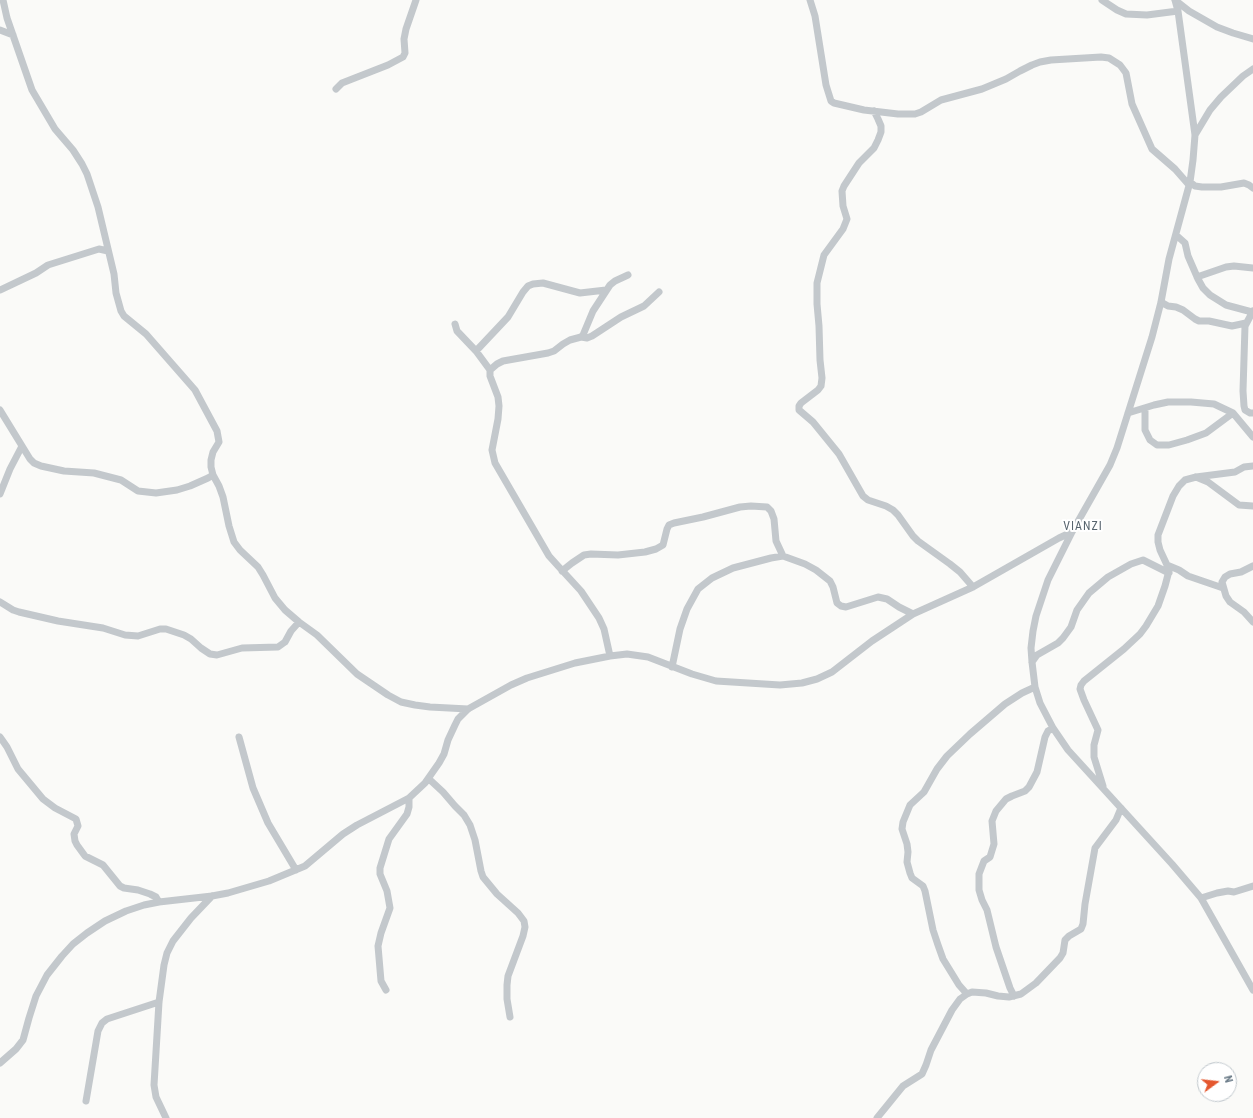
<!DOCTYPE html>
<style>
body{margin:0}
#map{position:relative;width:1253px;height:1118px;overflow:hidden;background:#fafaf8;font-family:"Roboto Condensed",sans-serif}
canvas{display:block}
.north{position:absolute;left:1197px;top:1062px;width:40px;height:40px;box-sizing:border-box;background:#fff;border:1px solid #c1c8cd;border-radius:50%;rotate:75deg;font-size:11px;font-weight:700;line-height:16px;text-align:center;color:#657683}
.north::after{content:'';display:block;margin:auto;width:14px;height:18px;background:#e4572e;clip-path:polygon(50% 0,100% 100%,50% 72%,0 100%)}
</style>
<div id="map">
<canvas width="1253" height="1118"></canvas>
<div class="north">N</div>
</div>
<script>
const ctx = document.querySelector('canvas').getContext('2d');
ctx.lineJoin = 'round';
const toPath = rows => new Path2D(rows.map(r => 'M' + r).join(''));
function strokePath(path, color, width, dash) { ctx.strokeStyle = color; ctx.lineWidth = width; ctx.lineCap = dash ? 'butt' : 'round'; ctx.setLineDash(dash || []); ctx.stroke(path); }
function label(font, color, halo, rows, align = 'center') {
  ctx.font = font + ' "Roboto Condensed",sans-serif'; ctx.lineWidth = 4; ctx.setLineDash([]); ctx.textBaseline = 'middle'; ctx.strokeStyle = halo; ctx.fillStyle = color; for (const [text, x, y, turn = 0] of rows) {
    ctx.save(); ctx.translate(x, y); ctx.rotate((+turn || 0) * Math.PI / 180); ctx.textAlign = isNaN(turn) ? turn : align; if (halo) ctx.strokeText(text, 0, 0); ctx.fillText(text, 0, 0); ctx.restore();
  }
}
const minor = toPath([
 [3,0,7,18,32,90,55,129,73,150,82,164,87,174,98,207,114,274,116,293,121,311,124,316,146,334,195,390,217,431,219,442,213,452,211,460,211,467,213,475,219,486,223,497,229,526,234,542,240,550,258,567,263,575,275,598,285,610,299,622,317,635,357,674,388,695,401,702,415,705,430,707,468,709],
 [810,0,815,16,826,85,831,101,834,103,864,110,898,114,915,114,921,112,941,100,982,89,1006,79,1020,71,1032,65,1040,62,1051,60,1101,57,1109,58,1120,65,1126,73,1132,104,1152,149,1175,169,1189,185],
 [1102,0,1117,10,1126,14,1147,15,1178,11],
 [1175,0,1178,11,1195,135,1193,160,1190,182,1169,259,1161,302,1152,337,1117,448,1110,465,1072,532,1048,580,1036,616,1033,631,1031,648,1032,662,1035,687,1040,703,1053,728,1068,750,1172,864,1201,898,1253,990],
 [1175,0,1189,11,1217,27,1233,33,1253,39],
 [0,30,13,35],
 [336,89,342,83,388,65,403,57,405,53,404,39,406,29,416,0],
 [874,111,878,119,881,126,881,132,878,140,874,148,859,163,844,186,842,191,843,206,847,219,843,229,824,255,817,283,817,304,819,326,820,360,822,378,821,386,818,390,801,403,799,406,799,410,813,422,839,454,863,496,868,500,886,506,893,510,898,515,913,536,918,541,950,564,960,572,973,587],
 [1195,135,1210,110,1221,97,1243,76,1253,69],
 [1190,182,1195,186,1202,187,1221,187,1244,183,1249,185,1253,188],
 [1176,235,1185,243,1188,256,1198,279,1203,288,1210,295,1226,305,1252,312],
 [1197,277,1226,267,1234,266,1253,268],
 [0,290,36,273,48,265,99,249,108,251],
 [1161,302,1168,306,1176,307,1183,310,1195,319,1199,321,1209,321,1232,326,1246,323],
 [1253,311,1245,326,1243,391,1244,406,1245,410,1250,413,1253,413],
 [455,324,457,331,476,351,490,370],
 [581,337,587,338,592,336,621,317,644,306,659,292],
 [476,351,508,317,523,292,528,286,533,284,543,283,580,293,606,290],
 [1145,408,1145,430,1150,440,1157,445,1169,445,1187,440,1206,433,1233,413],
 [0,410,30,459,34,463,41,466,64,471,94,473,121,480,138,491,156,493,177,490,190,486,208,478,213,475],
 [1128,413,1154,405,1168,402,1191,402,1214,404,1233,413,1253,437],
 [1196,477,1208,482,1239,505,1253,506],
 [0,494,10,469,22,446],
 [1253,566,1241,572,1230,574,1225,577,1222,582,1226,596,1230,602,1244,612,1253,622],
 [562,571,572,563,584,555,591,554,618,555,645,552,656,549,663,545,667,529,669,525,674,523,703,517,740,507,751,506,767,507,771,511,774,519,776,541,783,556],
 [1223,588,1188,576,1179,570,1167,565,1160,550,1158,542,1158,535,1173,496,1179,486,1185,480,1196,477,1235,472,1244,467,1253,466],
 [0,602,13,610,19,612,58,621,103,628,125,635,138,636,160,629,166,629,184,635,191,639,201,648,210,654,217,655,242,648,278,647,285,642,291,631,299,622],
 [610,656,604,629,599,618,581,591,559,567,549,556,495,463,492,450,498,419,499,406,498,397,490,376,490,370,497,364,503,361,548,353,554,351,563,344,570,340,581,337,583,335,593,311,610,285,615,281,628,275],
 [1032,662,1037,655,1058,643,1063,638,1071,627,1077,610,1089,593,1108,577,1131,564,1143,560,1169,573],
 [672,667,680,629,687,609,698,589,712,578,733,568,771,558,783,556,805,564,816,570,830,581,833,587,837,603,841,606,846,607,878,597,887,599,899,607,913,614],
 [0,737,7,747,18,769,43,799,55,808,76,819,78,826,74,834,75,841,77,845,85,856,103,865,120,886,124,888,138,890,150,894,156,897,159,902],
 [239,737,253,788,268,823,296,870],
 [429,779,443,792,455,806,464,815,470,825,475,840,481,871,483,877,497,894,518,913,524,921,525,927,523,936,508,976,507,985,507,999,510,1017],
 [1103,786,1094,757,1094,745,1098,730,1084,700,1080,689,1081,685,1084,681,1124,649,1140,634,1146,626,1158,606,1165,586,1170,567],
 [1201,898,1217,893,1228,891,1234,892,1253,886],
 [386,990,381,981,378,946,381,933,390,908,387,891,380,874,380,868,389,839,407,814,409,807,409,798],
 [967,994,959,985,943,959,938,945,933,930,925,891,923,886,912,878,910,873,907,862,908,852,907,844,902,829,903,822,910,805,924,792,937,769,947,756,970,734,1005,704,1022,693,1035,687],
 [1014,996,1010,988,996,947,987,910,982,900,979,890,979,874,984,861,990,857,994,844,992,821,996,811,1006,799,1012,796,1025,791,1029,787,1037,772,1045,737,1048,731,1053,728],
 [0,1063,16,1049,23,1040,29,1018,36,996,47,975,62,956,73,944,87,933,105,921,126,911,144,905,159,902,212,896,228,893,269,881,305,866,343,834,357,825,409,798,425,783,439,763,444,754,448,740,455,725,458,719,468,709,511,685,527,678,575,663,610,656,627,654,648,657,692,674,716,681,780,685,802,683,817,679,832,672,872,641,913,614,973,587,1059,538,1072,532],
 [86,1101,98,1031,102,1023,107,1019,159,1002],
 [166,1118,156,1097,154,1085,159,1002,164,965,167,953,173,941,191,918,212,896],
 [877,1118,903,1086,922,1074,926,1065,931,1050,952,1010,960,999,967,994,972,992,986,993,998,996,1009,997,1021,994,1036,983,1060,958,1063,953,1065,940,1069,936,1081,929,1083,924,1085,904,1095,848,1116,820,1121,808]
]);
const quarterNames = [
 ["VIANZI",1083,527]
];
strokePath(minor, '#c3c8cc', 7);
ctx.letterSpacing = '1px';
label('12px', '#57646e', '#fff', quarterNames);
ctx.letterSpacing = '0px';
</script>
